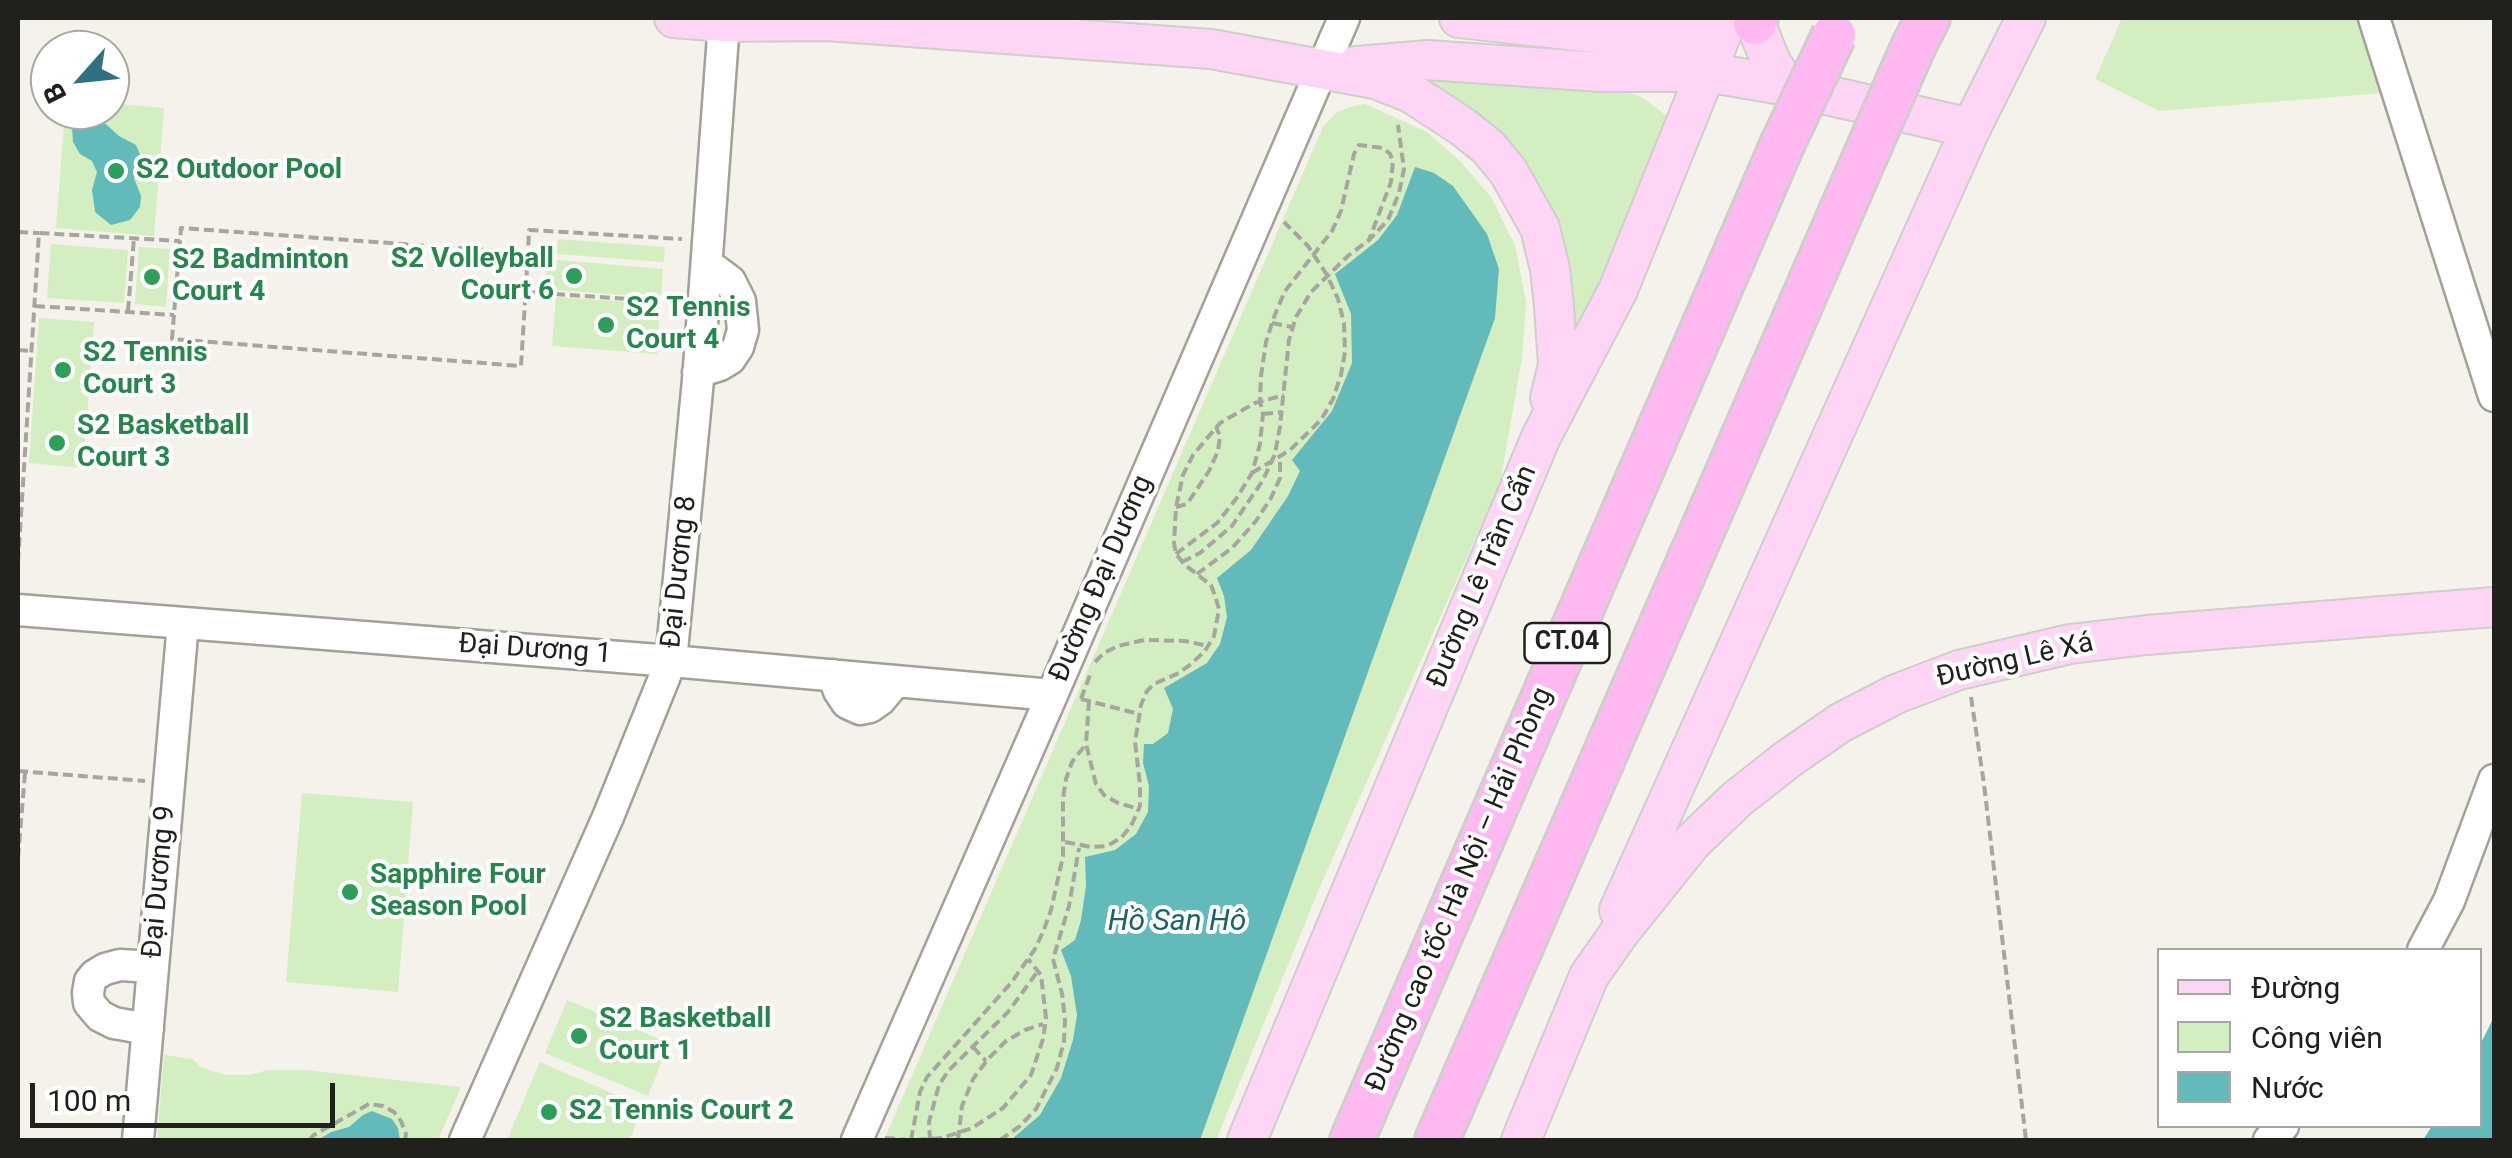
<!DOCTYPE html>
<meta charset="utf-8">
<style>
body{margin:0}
#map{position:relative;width:2512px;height:1158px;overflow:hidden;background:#f4f2ea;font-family:Roboto,sans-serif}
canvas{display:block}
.frame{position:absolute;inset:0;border:20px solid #20201d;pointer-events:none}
.legend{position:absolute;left:2157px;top:948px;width:325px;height:180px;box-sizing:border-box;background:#fff;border:2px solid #a6a6a5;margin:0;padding:12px 18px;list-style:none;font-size:30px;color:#20201d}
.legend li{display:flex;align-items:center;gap:20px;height:50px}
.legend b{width:50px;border:2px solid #a6a6a5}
.north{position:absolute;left:30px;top:30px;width:100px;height:100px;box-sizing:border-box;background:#fff;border:2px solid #a6a6a5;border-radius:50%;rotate:243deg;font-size:28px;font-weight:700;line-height:40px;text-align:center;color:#20201d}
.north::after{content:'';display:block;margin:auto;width:35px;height:45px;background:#2f7183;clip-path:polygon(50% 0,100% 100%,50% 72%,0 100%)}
.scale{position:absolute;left:30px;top:1083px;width:305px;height:45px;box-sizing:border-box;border:5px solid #20201d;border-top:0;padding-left:12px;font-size:30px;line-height:35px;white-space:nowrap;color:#20201d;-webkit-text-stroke:8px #fff;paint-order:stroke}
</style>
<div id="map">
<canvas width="2512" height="1158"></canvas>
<div class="frame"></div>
<ul class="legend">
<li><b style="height:12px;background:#ffd5f6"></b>Đường</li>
<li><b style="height:28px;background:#d3eec0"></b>Công viên</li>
<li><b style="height:28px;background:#62babb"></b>Nước</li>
</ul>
<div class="north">B</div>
<div class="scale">100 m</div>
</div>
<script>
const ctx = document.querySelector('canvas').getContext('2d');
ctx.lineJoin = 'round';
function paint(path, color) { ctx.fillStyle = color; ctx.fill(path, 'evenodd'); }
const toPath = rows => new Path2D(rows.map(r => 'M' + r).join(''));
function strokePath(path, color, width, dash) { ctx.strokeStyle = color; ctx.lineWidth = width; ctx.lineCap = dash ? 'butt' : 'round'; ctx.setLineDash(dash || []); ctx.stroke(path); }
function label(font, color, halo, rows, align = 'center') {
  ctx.font = font + ' Roboto,sans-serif'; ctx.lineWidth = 8; ctx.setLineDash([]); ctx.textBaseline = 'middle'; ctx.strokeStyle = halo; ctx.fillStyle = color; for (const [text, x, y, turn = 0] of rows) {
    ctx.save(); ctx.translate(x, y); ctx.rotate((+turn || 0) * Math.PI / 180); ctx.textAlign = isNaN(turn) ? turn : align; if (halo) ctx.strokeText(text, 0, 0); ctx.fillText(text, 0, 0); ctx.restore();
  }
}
const green = toPath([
 [2122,18,2358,18,2383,93,2159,111,2095,79],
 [1420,70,1628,93,1640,96,1667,116,1674,129,1576,345,1563,260,1421,82],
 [110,103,164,108,154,236,56,228,65,110,110,110],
 [1365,104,1427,132,1460,161,1491,197,1515,246,1526,302,1522,358,1500,483,1322,882,1216,1140,884,1140,1323,127,1336,113,1350,107],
 [558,239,665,247,664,262,557,254],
 [51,244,128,250,124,303,47,298],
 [139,247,170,249,166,307,135,304],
 [547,259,663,269,661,298,545,289],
 [556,297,660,304,657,354,552,346],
 [39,318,94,322,83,468,29,463],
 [302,793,413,802,398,992,286,982],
 [567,1000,669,1043,648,1096,545,1053],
 [164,1055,192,1059,201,1067,225,1075,249,1075,268,1070,305,1070,461,1087,438,1140,157,1140],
 [540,1062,644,1107,629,1140,507,1140]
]);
const water = toPath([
 [89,115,98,117,119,136,136,145,141,157,134,178,141,196,140,207,130,220,111,225,95,212,92,190,97,172,92,161,80,154,73,142,72,128,77,120],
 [1415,167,1434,173,1453,186,1487,234,1499,269,1495,318,1200,1140,1011,1140,1040,1115,1061,1078,1073,1040,1077,1015,1071,976,1061,950,1075,940,1081,920,1086,886,1085,857,1115,850,1136,834,1148,812,1149,786,1143,763,1144,744,1153,744,1168,733,1173,709,1164,688,1207,663,1220,644,1227,617,1224,596,1217,578,1251,550,1288,496,1300,471,1292,460,1332,411,1352,363,1351,314,1335,274,1378,240,1397,215],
 [2494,1017,2494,1140,2423,1140,2432,1126,2480,1126,2480,1045],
 [372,1111,392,1119,398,1128,400,1140,318,1140,331,1132,349,1127,363,1115]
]);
const path = toPath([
 [18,232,39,233],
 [528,253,181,228,172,339,521,366,528,253,529,230,682,239],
 [525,292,660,301],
 [35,306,174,315],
 [128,311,134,238],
 [1272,323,1292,327],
 [18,350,32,351],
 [1263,414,1282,412],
 [1252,473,1290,450,1321,420,1333,399,1341,375,1345,352,1344,323,1338,299,1327,275,1308,246,1284,222],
 [1176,507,1187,504,1209,471,1218,451,1220,436,1216,427],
 [1176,554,1217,523,1236,499,1252,473,1260,444,1263,414,1260,401,1261,376,1266,342,1274,317,1285,291,1332,231,1341,211,1354,154,1359,145,1383,148,1390,154,1393,161,1391,182,1369,240],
 [18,562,39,233,180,241],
 [1182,562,1200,553,1232,526,1263,480,1275,454,1280,426,1289,340,1296,317,1311,292,1349,255,1369,240,1388,220,1399,193,1404,169,1398,125],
 [1197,574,1232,548,1256,521,1271,498,1280,478,1280,457],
 [1095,662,1104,653,1118,646,1144,640,1185,641,1208,646],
 [1971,697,1984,784,2026,1140],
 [1081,699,1090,675],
 [1081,699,1139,714],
 [1089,701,1086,744,1096,784,1104,795,1118,803,1139,809],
 [18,771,145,781],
 [1065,842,1091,847,1107,846,1121,838,1131,826,1140,806,1140,785,1135,742,1141,705,1147,691,1154,684,1179,673,1191,664,1205,651,1214,636,1219,609,1215,596,1211,585,1185,565,1176,554,1174,543,1176,507,1183,475,1193,455,1220,423,1255,403,1284,395],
 [18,858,25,773],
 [973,1047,986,1061],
 [885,1138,908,1140],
 [309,1140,314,1135,369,1104,383,1106,394,1112,401,1121,406,1134,405,1140],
 [911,1140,920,1092,927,1077,1011,983,1035,949,1043,932,1051,910,1063,856,1063,799,1066,779,1072,762,1086,744],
 [917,1140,942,1138,972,1128,1003,1108,1031,1075,1043,1039,1046,1018,1041,975,1028,959],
 [930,1140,929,1122,939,1085,949,1070,1008,1012,1038,971],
 [958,1140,962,1106,973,1079,988,1059,1006,1041,1025,1030,1043,1024],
 [1000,1140,1020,1126,1036,1109,1057,1068,1064,1041,1065,1020,1062,994,1053,959,1069,906,1079,848]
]);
const minor = toPath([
 [2374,18,2494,396],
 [698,372,720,365,730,359,738,347,743,330,740,301,730,281,707,264],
 [18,610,671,661,1052,695],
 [833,675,839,691,847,703,860,709,870,707,880,700,896,681],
 [2423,950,2449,901,2494,780],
 [148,1029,114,1023,100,1016,89,1003,88,993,90,981,95,975,105,969,120,965,153,967],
 [138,1140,183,623],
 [465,1140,608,817,671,661,698,380,724,22],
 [857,1140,1052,695,1344,18],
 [2269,1140,2283,1126]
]);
const major = toPath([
 [674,18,724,22,827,21,1211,49,1375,79,1411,93,1463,127,1488,147,1508,171,1540,228,1550,269,1554,306,1558,365,1550,398],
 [1459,18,1613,35,1685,64],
 [1753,18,1772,64,1787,86],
 [1630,34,1683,33,1702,27,1713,18],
 [1356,66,1428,60,1601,72,1706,72,1787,86,1971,128],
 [1619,910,1971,128,2026,18],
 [1247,1140,1541,437,1618,290,1728,18],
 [1521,1140,1589,976,1619,933,1692,842,1737,799,1788,759,1840,723,1896,694,1959,670,2070,644,2147,635,2494,607]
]);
const highway = toPath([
 [1755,23,1756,18],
 [1914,45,1928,18],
 [1352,1140,1782,145],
 [1437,1140,1864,159]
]);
const highwayBridge = toPath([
 [1782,145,1834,35],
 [1864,159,1914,45]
]);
const markers = [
 [116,171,10,"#2e9e5b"],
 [574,276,10,"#2e9e5b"],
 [152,277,10,"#2e9e5b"],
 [606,325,10,"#2e9e5b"],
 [63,370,10,"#2e9e5b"],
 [57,443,10,"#2e9e5b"],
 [350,892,10,"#2e9e5b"],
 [579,1036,10,"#2e9e5b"],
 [549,1112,10,"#2e9e5b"]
];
const shields = [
 [1567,643,85]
];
const shieldNames = [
 ["CT.04",1567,643]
];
const leisureNames = [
 ["S2 Outdoor Pool",136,171],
 ["S2 Volleyball",554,260,"right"],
 ["Court 6",554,292,"right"],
 ["S2 Badminton",172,261],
 ["Court 4",172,293],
 ["S2 Tennis",626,309],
 ["Court 4",626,341],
 ["S2 Tennis",83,354],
 ["Court 3",83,386],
 ["S2 Basketball",77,427],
 ["Court 3",77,459],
 ["Sapphire Four",370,876],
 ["Season Pool",370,908],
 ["S2 Basketball",599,1020],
 ["Court 1",599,1052],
 ["S2 Tennis Court 2",569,1112]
];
const streetNames = [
 ["Đại Dương 8",680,572,-84],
 ["Đường Lê Trần Cẩn",1483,577,-67],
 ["Đường Đại Dương",1102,579,-67],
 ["Đại Dương 1",535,650,4],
 ["Đường Lê Xá",2015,661,-13],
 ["Đại Dương 9",160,882,-85],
 ["Đường cao tốc Hà Nội – Hải Phòng",1460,890,-67]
];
const waterNames = [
 ["Hồ San Hô",1177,922]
];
paint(green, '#d3eec0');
paint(water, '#62babb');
strokePath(minor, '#a1a099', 35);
strokePath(major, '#cececd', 42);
strokePath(highway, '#cececd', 48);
strokePath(path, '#a7a59f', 4, [10, 5]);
strokePath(minor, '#fff', 30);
strokePath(major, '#ffd5f6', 38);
strokePath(highway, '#ffb9f0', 42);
strokePath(highwayBridge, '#cececd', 48, []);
strokePath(highwayBridge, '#ffb9f0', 42);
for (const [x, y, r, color] of markers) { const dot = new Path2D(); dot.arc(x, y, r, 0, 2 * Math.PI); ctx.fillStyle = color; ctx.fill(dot); strokePath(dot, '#fff', 4); }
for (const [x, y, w] of shields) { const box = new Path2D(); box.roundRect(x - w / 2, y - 20, w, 40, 8); ctx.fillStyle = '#fff'; ctx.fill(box); strokePath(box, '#20201d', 2.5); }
label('bold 25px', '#20201d', null, shieldNames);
label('bold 28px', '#27864d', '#fff', leisureNames, 'left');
label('28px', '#20201d', '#fff', streetNames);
label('italic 30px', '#1b6365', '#fff', waterNames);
</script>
